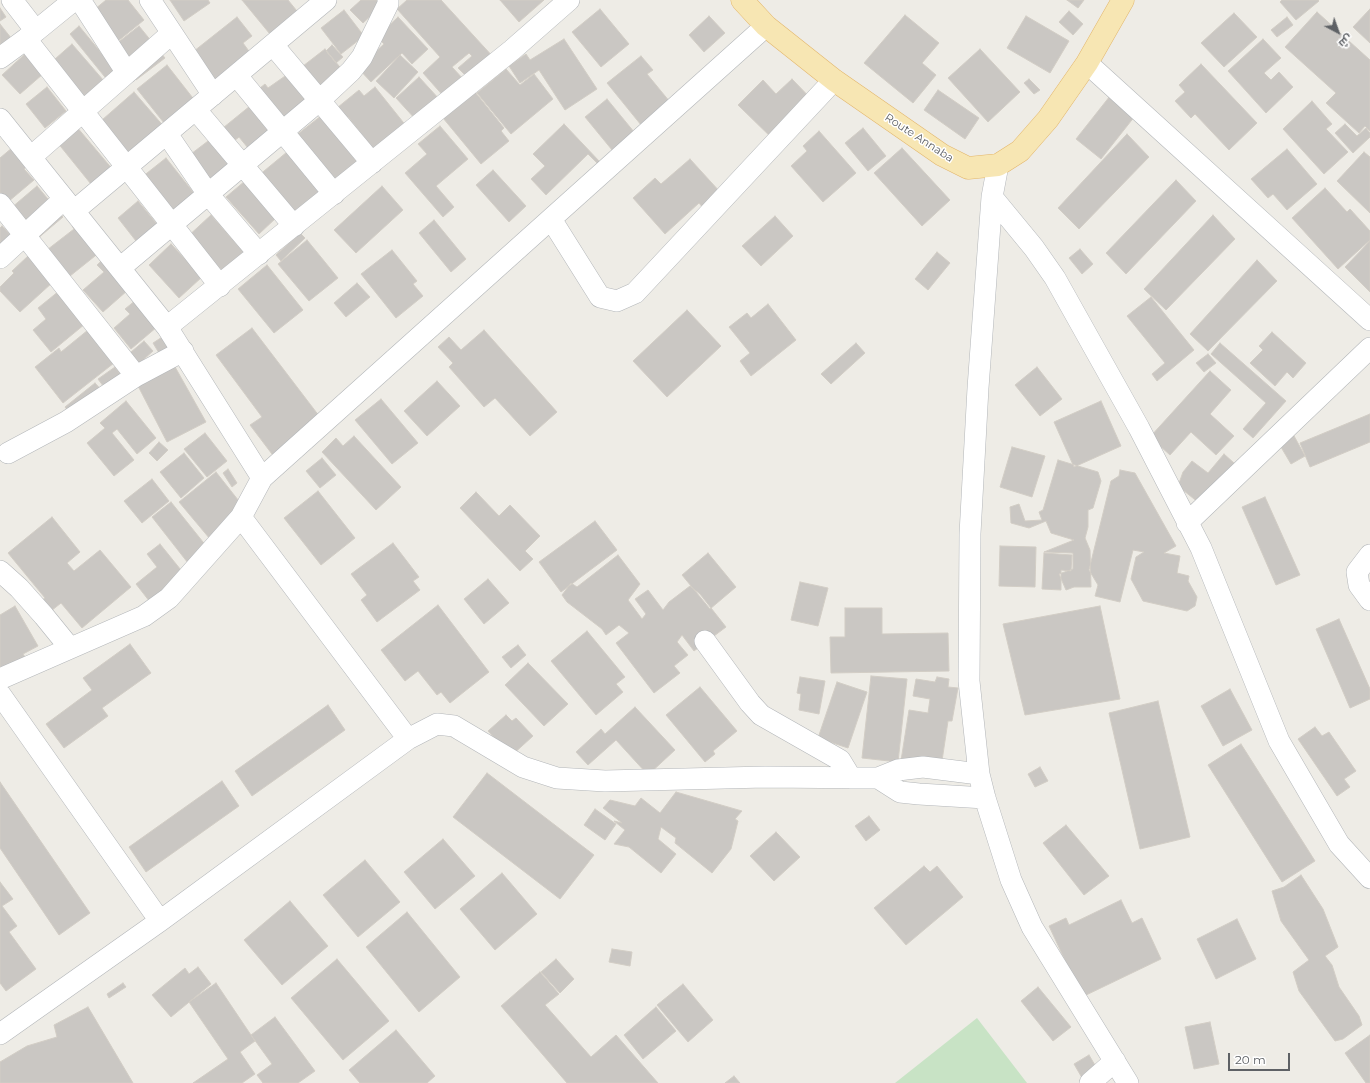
<!DOCTYPE html>
<meta charset="utf-8">
<style>
body{margin:0}
#map{position:relative;width:1370px;height:1083px;overflow:hidden;background:#eeece6;font-family:Montserrat,Cairo,sans-serif}
canvas{display:block}
.north{position:absolute;left:1318px;top:12px;width:40px;height:40px;-webkit-text-stroke:3px #fff;paint-order:stroke;rotate:139deg;font-size:11px;font-weight:700;line-height:16px;text-align:center;color:#5e6165}
.north::after{content:'';display:block;margin:auto;width:14px;height:18px;background:#5e6165;clip-path:polygon(50% 0,100% 100%,50% 72%,0 100%)}
.scale{position:absolute;left:1228px;top:1053px;width:62px;height:18px;box-sizing:border-box;border:2px solid #5e6165;border-top:0;padding-left:5px;font-size:12px;line-height:14px;white-space:nowrap;color:#5e6165;-webkit-text-stroke:3px #fff;paint-order:stroke}
</style>
<div id="map">
<canvas width="1370" height="1083"></canvas>
<div class="north">ش</div>
<div class="scale">20 m</div>
</div>
<script>
const ctx = document.querySelector('canvas').getContext('2d');
ctx.lineJoin = 'round';
function paint(path, color) { ctx.fillStyle = color; ctx.fill(path, 'evenodd'); }
const toPath = rows => new Path2D(rows.map(r => 'M' + r).join(''));
function strokePath(path, color, width, dash) { ctx.strokeStyle = color; ctx.lineWidth = width; ctx.lineCap = dash ? 'butt' : 'round'; ctx.setLineDash(dash || []); ctx.stroke(path); }
function label(font, color, halo, rows, align = 'center') {
  ctx.font = font + ' Montserrat,sans-serif'; ctx.lineWidth = 3; ctx.setLineDash([]); ctx.textBaseline = 'middle'; ctx.strokeStyle = halo; ctx.fillStyle = color; for (const [text, x, y, turn = 0] of rows) {
    ctx.save(); ctx.translate(x, y); ctx.rotate((+turn || 0) * Math.PI / 180); ctx.textAlign = isNaN(turn) ? turn : align; if (halo) ctx.strokeText(text, 0, 0); ctx.fillText(text, 0, 0); ctx.restore();
  }
}
const green = toPath([
 [977,1018,1027,1083,895,1083]
]);
const building = toPath([
 [106,0,128,0,144,20,107,50,83,19,106,0],
 [170,0,208,0,210,3,184,21,170,0],
 [242,0,288,0,301,16,274,39,242,0],
 [361,0,388,0,363,23,350,10,361,0],
 [407,0,441,0,495,59,471,81,458,68,472,56,469,53,452,67,465,81,446,99,423,73,440,57,397,9,407,0],
 [500,0,544,0,519,22,500,0],
 [1067,0,1084,0,1078,8,1067,0],
 [1282,0,1318,0,1319,1,1296,20,1280,2,1282,0],
 [0,8,6,17,0,21,0,8],
 [600,9,629,44,601,67,572,32,600,9],
 [1370,9,1370,43,1353,27,1370,9],
 [344,10,364,36,341,54,321,28,344,10],
 [1069,11,1083,24,1073,35,1059,22,1069,11],
 [1317,12,1370,60,1370,131,1365,126,1359,133,1326,103,1336,93,1285,47,1317,12],
 [1234,13,1257,37,1224,67,1201,43,1234,13],
 [905,15,939,43,922,63,936,75,913,103,864,63,905,15],
 [709,16,725,33,704,52,689,35,709,16],
 [1026,16,1069,41,1050,73,1007,48,1026,16],
 [237,17,252,36,243,43,251,54,207,89,184,59,237,17],
 [398,17,428,49,412,64,402,53,371,82,358,68,384,44,377,37,398,17],
 [1287,17,1293,25,1277,37,1271,30,1287,17],
 [0,24,19,48,0,53,0,24],
 [79,26,127,84,117,92,70,34,79,26],
 [139,26,165,58,136,80,111,48,139,26],
 [564,39,597,89,565,110,539,70,520,83,509,66,526,54,530,60,564,39],
 [1263,39,1281,58,1264,73,1271,80,1279,72,1293,87,1266,113,1228,71,1263,39],
 [72,44,104,81,85,98,46,67,72,44],
 [332,45,343,57,336,63,326,51,332,45],
 [325,49,344,72,322,90,303,66,325,49],
 [980,49,1020,92,988,122,948,78,980,49],
 [25,54,43,74,20,94,2,75,25,54],
 [400,55,418,72,394,98,376,81,400,55],
 [641,56,653,70,647,74,679,113,650,136,607,83,641,56],
 [1201,64,1257,123,1229,150,1195,114,1191,118,1175,101,1185,92,1179,85,1201,64],
 [167,65,196,102,176,138,137,89,167,65],
 [506,69,520,85,534,74,553,99,511,134,477,93,506,69],
 [288,74,314,110,285,131,255,92,265,84,268,88,288,74],
 [419,77,440,100,417,121,396,98,419,77],
 [792,79,819,107,780,146,738,105,763,80,776,94,792,79],
 [1029,79,1040,90,1034,94,1024,83,1029,79],
 [47,87,66,111,45,128,26,104,47,87],
 [375,87,407,127,376,152,348,117,341,123,332,112,359,90,364,96,375,87],
 [938,90,979,118,965,139,924,110,938,90],
 [134,92,172,136,134,169,94,127,134,92],
 [475,92,504,128,501,131,509,141,481,164,443,118,475,92],
 [1110,96,1135,116,1101,159,1076,139,1110,96],
 [607,99,639,138,617,156,585,117,607,99],
 [1312,101,1332,124,1326,129,1348,152,1324,174,1283,129,1312,101],
 [250,106,269,130,248,148,239,137,229,145,218,132,250,106],
 [321,116,361,167,334,187,294,137,321,116],
 [564,124,600,162,598,164,588,154,546,195,531,179,545,166,533,154,564,124],
 [1345,124,1357,136,1366,128,1370,133,1370,137,1353,153,1335,133,1345,124],
 [76,126,119,177,99,194,57,142,76,126],
 [440,126,468,159,436,186,454,207,443,217,405,173,427,154,418,144,440,126],
 [863,128,886,156,868,171,845,143,863,128],
 [819,131,856,173,823,202,791,166,807,151,803,146,819,131],
 [1127,134,1149,157,1079,229,1058,208,1127,134],
 [212,138,238,171,206,180,187,157,212,138],
 [19,142,34,160,24,169,34,180,2,207,0,205,0,158,19,142],
 [902,148,950,200,922,226,874,173,902,148],
 [1287,149,1317,184,1287,210,1273,194,1268,198,1251,179,1287,149],
 [287,152,324,198,295,221,258,176,287,152],
 [1364,152,1370,157,1370,213,1337,181,1364,152],
 [166,158,201,202,176,221,142,177,166,158],
 [690,159,721,193,704,209,699,203,665,234,633,198,655,178,661,184,690,159],
 [493,170,526,206,509,222,476,185,493,170],
 [1176,180,1196,201,1126,274,1106,253,1176,180],
 [245,181,277,217,259,234,226,197,245,181],
 [37,186,63,217,30,245,4,214,37,186],
 [382,186,403,210,356,253,334,230,382,186],
 [1325,188,1347,212,1350,209,1370,231,1370,240,1338,269,1292,218,1325,188],
 [138,201,165,234,136,241,118,218,138,201],
 [211,215,248,257,227,276,204,251,185,239,211,215],
 [1213,215,1235,239,1166,310,1144,289,1213,215],
 [775,216,793,236,761,266,742,246,775,216],
 [82,218,105,248,65,280,43,253,74,229,72,226,82,218],
 [434,220,466,259,451,272,419,233,434,220],
 [2,226,23,248,0,252,0,228,2,226],
 [300,233,305,238,281,261,276,255,300,233],
 [307,240,338,278,309,301,278,264,307,240],
 [1370,241,1370,292,1345,267,1370,241],
 [171,244,202,277,179,298,149,265,171,244],
 [1080,249,1093,264,1082,274,1069,258,1080,249],
 [392,250,417,281,413,284,423,296,396,318,361,274,392,250],
 [937,252,950,263,928,290,915,279,937,252],
 [110,253,136,283,103,312,83,290,104,272,97,265,110,253],
 [28,256,53,282,20,312,0,291,0,287,14,273,12,271,28,256],
 [1257,260,1277,281,1208,351,1190,334,1257,260],
 [267,265,303,310,274,333,238,289,267,265],
 [357,283,370,297,346,317,334,303,357,283],
 [59,291,85,324,51,352,33,330,46,319,38,308,59,291],
 [142,295,164,321,131,349,114,328,130,314,125,309,142,295],
 [1151,297,1194,350,1157,381,1152,374,1165,363,1127,316,1151,297],
 [768,304,796,340,751,376,740,361,750,353,729,327,747,313,751,318,768,304],
 [687,310,721,346,667,397,633,361,687,310],
 [252,328,326,425,278,462,250,425,262,417,216,355,252,328],
 [88,330,114,363,63,403,35,367,59,348,61,352,88,330],
 [173,330,165,363,153,343,173,330],
 [484,330,557,412,530,436,495,398,484,407,449,367,453,363,438,347,449,337,461,350,484,330],
 [1272,332,1306,363,1293,378,1287,372,1275,386,1250,363,1263,350,1259,346,1272,332],
 [144,341,153,351,133,369,124,358,144,341],
 [856,343,865,353,831,384,821,374,856,343],
 [1220,343,1286,401,1253,438,1243,429,1266,403,1211,354,1220,343],
 [1208,354,1216,363,1204,372,1196,363,1208,354],
 [174,365,206,422,167,442,137,384,174,365],
 [115,367,126,382,109,394,98,379,115,367],
 [1037,367,1062,399,1040,416,1015,385,1037,367],
 [1210,371,1231,390,1210,414,1234,436,1216,455,1191,432,1170,455,1150,437,1210,371],
 [437,381,460,406,427,436,404,411,437,381],
 [95,383,105,394,74,419,65,407,95,383],
 [381,399,418,443,392,464,355,420,381,399],
 [126,401,156,438,137,454,117,429,112,433,134,460,114,476,87,443,105,428,100,423,126,401],
 [1101,401,1121,446,1074,467,1054,422,1101,401],
 [1370,414,1370,442,1310,467,1300,443,1370,414],
 [205,433,227,461,207,477,184,449,205,433],
 [1293,434,1305,456,1291,464,1278,442,1293,434],
 [354,436,401,487,376,510,322,452,336,438,343,446,354,436],
 [159,442,168,450,157,461,149,453,159,442],
 [1012,447,1045,456,1032,497,1000,487,1012,447],
 [184,453,204,478,181,498,160,472,184,453],
 [1224,454,1234,463,1199,503,1178,486,1183,472,1192,461,1208,473,1224,454],
 [322,458,336,475,320,488,306,471,322,458],
 [1058,460,1098,472,1101,481,1093,508,1088,510,1088,527,1085,538,1090,550,1091,587,1074,587,1066,590,1059,574,1073,569,1073,553,1044,552,1074,540,1051,533,1046,521,1029,528,1011,523,1010,507,1019,504,1025,521,1042,520,1039,512,1043,510,1058,460],
 [228,469,237,483,232,487,223,473,228,469],
 [1120,470,1135,473,1176,546,1164,553,1180,556,1177,573,1189,576,1188,581,1197,597,1195,606,1187,611,1143,601,1131,579,1136,557,1144,552,1133,550,1120,602,1095,596,1098,585,1089,570,1111,481,1119,476,1120,470],
 [216,472,246,510,210,539,179,502,216,472],
 [152,479,169,501,142,523,124,501,152,479],
 [318,491,355,538,321,565,284,518,318,491],
 [476,492,499,516,510,505,540,536,525,551,533,559,520,571,460,508,476,492],
 [1265,497,1300,575,1276,585,1242,507,1265,497],
 [171,502,207,547,188,563,152,517,171,502],
 [52,517,80,552,67,563,74,571,100,550,131,587,82,628,61,603,51,611,42,600,45,598,8,553,52,517],
 [595,521,617,550,561,592,539,562,595,521],
 [393,543,419,577,413,581,420,590,377,622,361,600,367,595,351,574,393,543],
 [160,544,185,575,150,602,136,584,157,567,147,554,160,544],
 [1000,546,1036,547,1035,587,999,586,1000,546],
 [708,553,736,587,710,609,682,575,708,553],
 [1044,553,1072,555,1071,571,1061,570,1061,590,1042,589,1044,553],
 [618,555,640,584,628,600,642,619,646,614,635,599,648,590,663,610,669,602,690,586,700,594,726,627,694,651,682,635,677,642,688,655,674,666,680,673,654,693,616,643,629,633,619,625,606,635,602,629,567,602,562,595,571,583,577,587,618,555],
 [488,579,509,603,484,624,464,599,488,579],
 [800,582,828,588,818,626,791,620,800,582],
 [438,605,489,672,450,703,441,692,437,695,418,671,405,681,381,650,438,605],
 [15,606,38,646,23,654,27,660,5,674,0,666,0,615,15,606],
 [1100,606,1120,699,1025,715,1003,624,1100,606],
 [845,608,882,608,882,634,948,633,949,671,831,673,830,637,845,637,845,608],
 [1339,619,1370,689,1370,699,1350,708,1316,629,1339,619],
 [587,631,625,677,616,684,623,692,596,715,551,661,587,631],
 [130,644,151,673,102,708,108,716,64,748,46,724,92,690,83,678,130,644],
 [518,645,526,655,511,668,502,657,518,645],
 [528,663,568,704,544,726,505,685,528,663],
 [871,676,907,679,898,762,862,758,871,676],
 [800,677,825,681,819,714,799,710,801,694,797,693,800,677],
 [937,677,949,679,948,687,958,688,952,721,948,721,940,774,900,767,909,710,928,713,930,699,913,696,916,679,935,682,937,677],
 [837,682,867,692,848,748,818,738,837,682],
 [700,687,737,731,713,751,715,754,705,762,666,715,700,687],
 [1230,689,1252,730,1223,746,1201,706,1230,689],
 [1158,701,1190,837,1140,849,1109,713,1158,701],
 [328,705,345,730,252,796,235,771,328,705],
 [635,707,675,750,648,775,616,740,588,765,576,752,601,729,605,734,635,707],
 [506,715,512,721,516,718,533,736,511,756,488,731,506,715],
 [1315,727,1322,736,1329,732,1356,771,1344,779,1350,787,1337,796,1298,739,1315,727],
 [1241,744,1315,861,1282,882,1208,765,1241,744],
 [1040,767,1048,781,1035,787,1028,774,1040,767],
 [487,773,594,855,560,899,453,817,487,773],
 [222,781,239,806,146,872,129,847,222,781],
 [0,782,90,913,59,935,0,848,0,782],
 [676,792,742,811,735,819,738,821,731,849,712,873,675,843,676,838,661,827,658,839,676,854,661,873,629,847,614,844,625,830,614,821,622,823,603,808,610,800,635,806,641,798,660,813,676,792],
 [595,809,616,824,605,840,584,825,595,809],
 [869,816,880,830,866,841,855,826,869,816],
 [1066,825,1109,876,1084,895,1043,843,1066,825],
 [776,832,800,857,774,881,750,856,776,832],
 [443,839,475,876,435,909,404,872,443,839],
 [365,860,400,902,358,937,323,895,365,860],
 [924,866,930,872,937,866,963,897,906,945,874,908,924,866],
 [502,873,537,914,495,950,460,909,502,873],
 [1301,875,1323,909,1338,947,1325,956,1332,965,1339,987,1359,1016,1362,1025,1343,1039,1335,1041,1299,991,1293,972,1309,960,1281,921,1272,891,1284,887,1301,875],
 [0,882,13,899,2,906,17,926,9,932,36,969,6,991,0,983,0,882],
 [1121,900,1132,923,1142,918,1161,959,1082,997,1049,926,1066,918,1069,925,1121,900],
 [290,901,328,946,282,985,244,940,290,901],
 [407,912,460,977,419,1012,366,947,407,912],
 [1237,919,1256,959,1216,979,1197,939,1237,919],
 [612,949,632,952,630,966,609,962,612,949],
 [337,959,389,1021,343,1060,291,998,337,959],
 [556,959,574,979,560,993,541,972,556,959],
 [198,967,211,984,171,1017,152,995,185,968,189,974,198,967],
 [540,972,559,994,545,1005,591,1057,616,1035,658,1083,567,1083,501,1006,540,972],
 [123,983,126,987,109,998,107,994,123,983],
 [216,983,255,1041,240,1052,255,1074,242,1083,193,1083,228,1059,189,1002,216,983],
 [683,984,713,1020,688,1042,657,1005,683,984],
 [1038,987,1071,1027,1053,1041,1021,1001,1038,987],
 [88,1007,133,1083,0,1083,0,1062,27,1046,57,1037,54,1025,88,1007],
 [656,1007,676,1031,643,1059,624,1035,656,1007],
 [275,1017,315,1071,298,1083,263,1083,257,1075,272,1064,251,1035,275,1017],
 [1210,1022,1219,1064,1194,1069,1185,1027,1210,1022],
 [396,1030,435,1076,427,1083,360,1083,349,1070,396,1030],
 [1370,1035,1370,1083,1366,1083,1345,1053,1370,1035],
 [1089,1055,1102,1077,1085,1083,1074,1064,1089,1055],
 [734,1076,740,1083,725,1083,734,1076]
]);
const minor = toPath([
 [12,0,36,31],
 [80,0,127,73],
 [150,0,213,95],
 [26,39,220,286],
 [273,45,372,163],
 [0,58,26,39,74,0],
 [1087,63,1370,320],
 [237,76,334,194],
 [196,110,294,226],
 [0,119,167,327,262,478],
 [167,134,208,194,259,254],
 [31,157,172,33],
 [998,165,992,197,978,388,970,534,969,681,979,774,985,798,1011,880,1032,927,1128,1083],
 [992,197,1034,248,1055,278,1139,428,1201,548,1279,741,1339,844,1370,878],
 [0,204,136,376],
 [74,211,326,0],
 [551,219,600,297,617,301,635,293,834,80],
 [0,258,64,199],
 [120,268,320,100,351,71,362,57,388,4,388,0],
 [167,327,512,50,569,0],
 [8,453,66,422,136,376,183,351],
 [241,517,408,739],
 [1187,523,1370,348],
 [1370,555,1357,572,1359,585,1370,600],
 [0,571,19,588,44,616,70,648],
 [705,641,750,703,761,715,840,760,851,778],
 [0,679,144,616,169,598,241,517,262,478,766,26],
 [0,694,160,921],
 [878,778,900,792,919,794,985,798],
 [0,1034,160,921,408,739,437,724,454,726,523,767,557,778,605,781,765,777,878,778,898,770,923,767,979,774],
 [1090,1083,1115,1061]
]);
const major = toPath([
 [742,0,766,26,834,80,942,155,968,168,998,165,1020,151,1048,119,1087,63,1123,0]
]);
const streetNames = [
 ["Route Annaba",919,138,33]
];
paint(green, '#c8e3c5');
paint(building, '#cac7c3');
strokePath(building, '#d2cdc5', 1);
strokePath(minor, '#b3b6b9', 22);
strokePath(major, '#e3b66b', 23);
strokePath(minor, '#fff', 21);
strokePath(major, '#f7e6b3', 22);
label('11px', '#5e6165', '#fff', streetNames);
</script>
